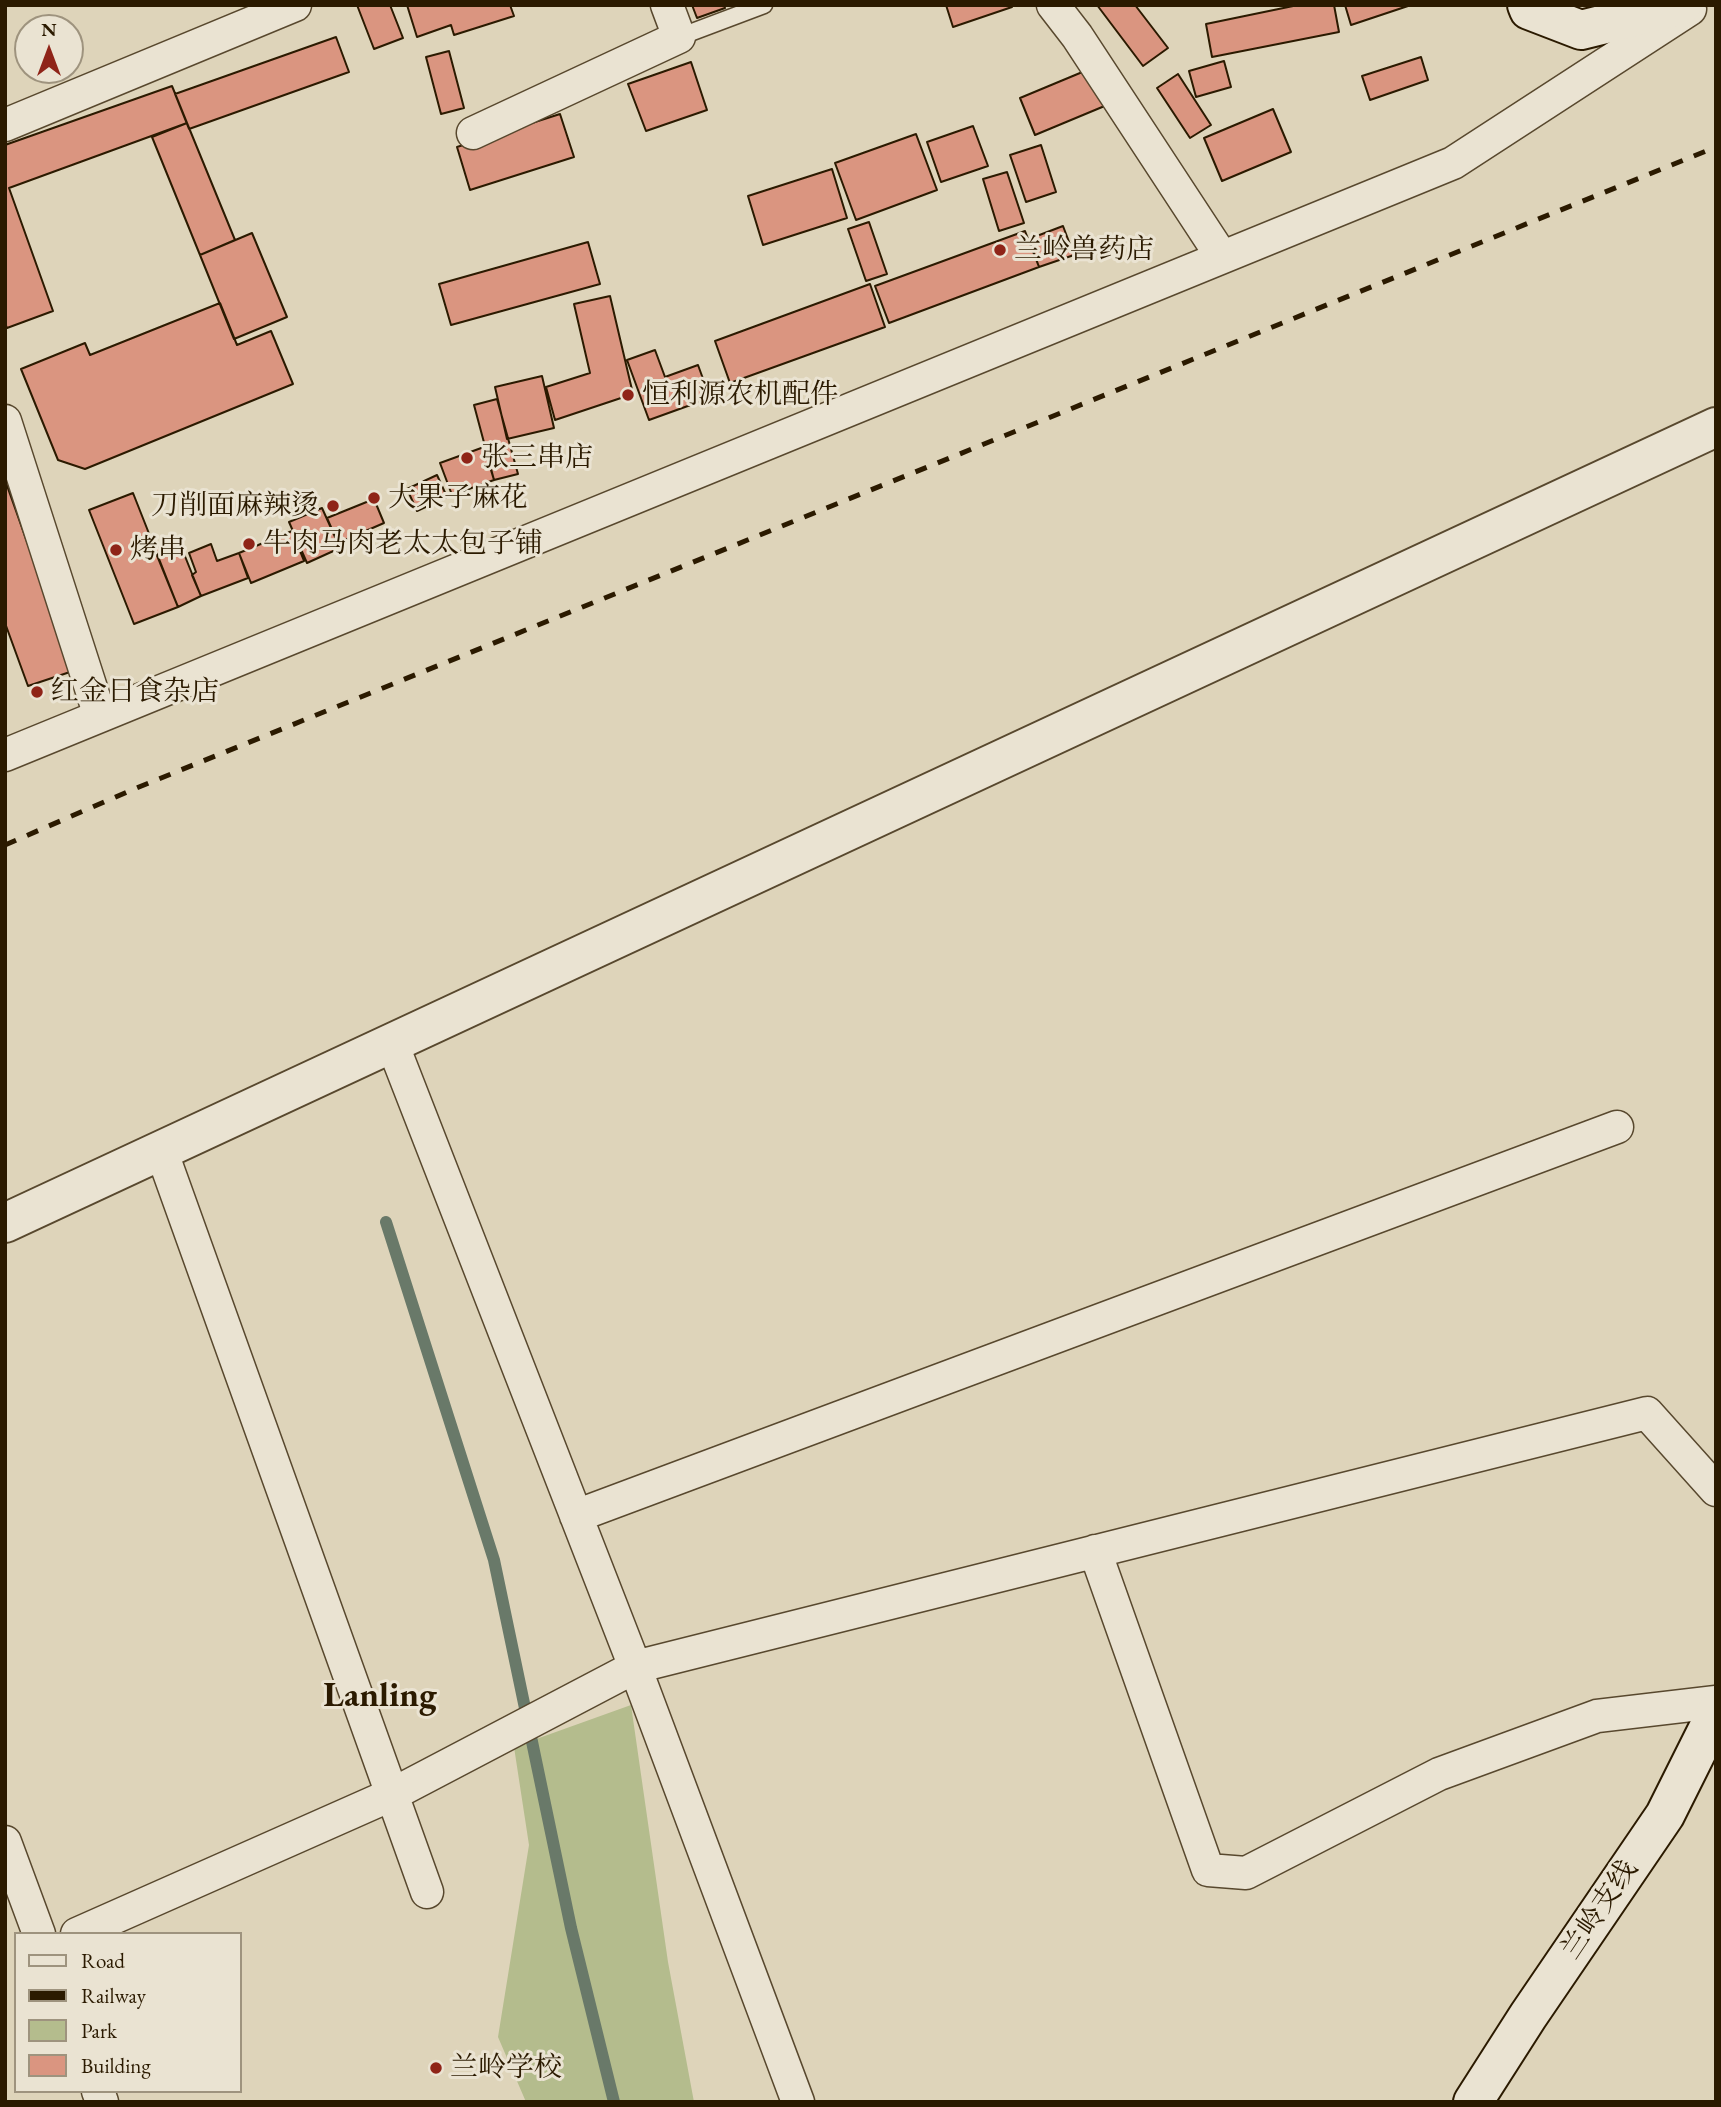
<!DOCTYPE html>
<meta charset="utf-8">
<style>
body{margin:0}
#map{position:relative;width:1721px;height:2107px;overflow:hidden;background:#ded4ba;font-family:"EB Garamond",serif}
canvas{display:block}
.frame{position:absolute;inset:0;border:7px solid #2b1a00;pointer-events:none}
.legend{position:absolute;left:14px;top:1932px;width:228px;height:161px;box-sizing:border-box;background:#eae3d2;border:2px solid #9e937e;margin:0;padding:9px 12px;list-style:none;font-size:21px;color:#2b1a00}
.legend li{display:flex;align-items:center;gap:14px;height:35px}
.legend b{width:35px;border:2px solid #9e937e}
.north{position:absolute;left:14px;top:14px;width:70px;height:70px;box-sizing:border-box;background:#eae3d2;border:2px solid #9e937e;border-radius:50%;rotate:0deg;font-size:19px;font-weight:700;line-height:28px;text-align:center;color:#2b1a00}
.north::after{content:'';display:block;margin:auto;width:24px;height:32px;background:#8f2418;clip-path:polygon(50% 0,100% 100%,50% 72%,0 100%)}
</style>
<div id="map">
<canvas width="1721" height="2107"></canvas>
<div class="frame"></div>
<ul class="legend">
<li><b style="height:9px;background:#eae3d2"></b>Road</li>
<li><b style="height:9px;background:#2b1a00"></b>Railway</li>
<li><b style="height:19px;background:#b4bc8d"></b>Park</li>
<li><b style="height:19px;background:#da9580"></b>Building</li>
</ul>
<div class="north">N</div>
</div>
<script>
const ctx = document.querySelector('canvas').getContext('2d');
ctx.lineJoin = 'round';
function paint(path, color) { ctx.fillStyle = color; ctx.fill(path, 'evenodd'); }
const toPath = rows => new Path2D(rows.map(r => 'M' + r).join(''));
function strokePath(path, color, width, dash) { ctx.strokeStyle = color; ctx.lineWidth = width; ctx.lineCap = dash ? 'butt' : 'round'; ctx.setLineDash(dash || []); ctx.stroke(path); }
function label(font, color, halo, rows, align = 'center') {
  ctx.font = font + ' "EB Garamond","Noto Serif SC",serif'; ctx.lineWidth = 6; ctx.setLineDash([]); ctx.textBaseline = 'middle'; ctx.strokeStyle = halo; ctx.fillStyle = color; for (const [text, x, y, turn = 0] of rows) {
    ctx.save(); ctx.translate(x, y); ctx.rotate((+turn || 0) * Math.PI / 180); ctx.textAlign = isNaN(turn) ? turn : align; if (halo) ctx.strokeText(text, 0, 0); ctx.fillText(text, 0, 0); ctx.restore();
  }
}
const green = toPath([
 [631,1705,668,1962,694,2102,526,2102,498,2037,529,1845,514,1747]
]);
const stream = toPath([
 [386,1222,494,1560,571,1928,614,2102]
]);
const building = toPath([
 [357,5,390,5,403,38,374,49,357,5],
 [407,5,510,5,514,16,454,35,451,25,417,37,407,5],
 [692,5,724,5,725,8,697,18,692,5],
 [946,5,1011,5,1012,7,953,27,946,5],
 [1097,5,1135,5,1168,48,1143,66,1097,5],
 [1298,5,1334,5,1339,32,1212,57,1206,24,1298,5],
 [1345,5,1411,5,1351,25,1345,5],
 [336,37,349,72,189,129,175,94,336,37],
 [449,51,464,108,441,114,426,57,449,51],
 [1421,57,1428,80,1370,100,1362,76,1421,57],
 [1224,61,1231,87,1196,97,1189,71,1224,61],
 [691,62,707,110,646,131,628,84,691,62],
 [1092,68,1107,105,1035,135,1020,98,1092,68],
 [1178,74,1211,125,1190,138,1157,88,1178,74],
 [172,86,187,123,9,188,53,311,7,328,5,323,5,145,172,86],
 [1273,109,1291,152,1222,181,1204,138,1273,109],
 [560,114,574,157,470,190,457,147,560,114],
 [187,123,235,240,200,255,152,137,187,123],
 [973,126,988,166,941,182,927,142,973,126],
 [916,134,937,190,856,220,835,163,916,134],
 [1041,145,1056,192,1026,202,1010,155,1041,145],
 [832,169,847,218,763,245,748,196,832,169],
 [1007,172,1024,223,999,231,983,179,1007,172],
 [869,222,887,274,866,281,848,229,869,222],
 [1063,226,1074,255,1039,267,1029,239,1063,226],
 [1025,231,1039,267,889,323,875,286,1025,231],
 [252,233,287,317,234,339,200,255,252,233],
 [588,242,600,284,451,325,439,284,588,242],
 [870,284,885,327,730,383,715,341,870,284],
 [610,296,633,394,555,420,546,387,590,373,574,304,610,296],
 [220,303,237,345,271,331,293,384,85,469,58,460,21,369,85,343,90,355,220,303],
 [655,350,665,377,698,365,710,398,649,420,627,360,655,350],
 [542,376,554,428,507,439,495,387,542,376],
 [497,399,518,474,494,480,474,405,497,399],
 [484,447,494,480,452,495,440,463,484,447],
 [437,475,447,497,417,511,407,489,437,475],
 [5,480,73,671,28,686,5,623,5,480],
 [133,493,178,607,134,624,89,510,133,493],
 [374,499,384,523,338,543,327,518,374,499],
 [322,508,340,548,307,563,289,522,322,508],
 [292,531,304,561,251,583,239,553,292,531],
 [178,539,201,596,178,607,154,548,178,539],
 [211,544,217,561,239,553,248,578,201,596,192,575,196,572,189,553,211,544]
]);
const service = toPath([
 [679,37,764,5]
]);
const minor = toPath([
 [1053,5,1077,36,1222,257],
 [5,125,295,5],
 [473,133,679,37,667,5],
 [5,421,100,716],
 [5,755,1453,163,1690,9],
 [392,1043,635,1667,798,2102],
 [161,1150,427,1892],
 [576,1516,1617,1127],
 [1095,1551,1208,1870,1246,1873,1439,1774,1597,1716,1716,1702],
 [5,1842,39,1934],
 [77,1934,393,1794,635,1667,1647,1413,1716,1490],
 [98,2091,102,2102]
]);
const tertiary = toPath([
 [5,1223,1716,427]
]);
const secondary = toPath([
 [1527,5,1529,10,1581,30,1682,5],
 [1473,2102,1528,2016,1665,1815,1716,1713]
]);
const rail = toPath([
 [5,845,134,789,1716,147]
]);
const markers = [
 [1000,250,7,"#8f2418"],
 [628,395,7,"#8f2418"],
 [467,458,7,"#8f2418"],
 [374,498,7,"#8f2418"],
 [333,506,7,"#8f2418"],
 [249,544,7,"#8f2418"],
 [116,550,7,"#8f2418"],
 [37,692,7,"#8f2418"],
 [436,2068,7,"#8f2418"]
];
const poiNames = [
 ["兰岭兽药店",1014,250],
 ["恒利源农机配件",642,395],
 ["张三串店",481,458],
 ["大果子麻花",388,498],
 ["刀削面麻辣烫",319,506,"right"],
 ["牛肉马肉老太太包子铺",263,544],
 ["烤串",130,550],
 ["红金日食杂店",51,692],
 ["兰岭学校",450,2068]
];
const streetNames = [
 ["兰岭支线",1600,1910,-56]
];
const districtNames = [
 ["Lanling",380,1696]
];
paint(green, '#b4bc8d');
strokePath(stream, '#697969', 12);
paint(building, '#da9580');
strokePath(building, '#2b1a00', 2);
strokePath(service, '#58482e', 19);
strokePath(minor, '#58482e', 35);
strokePath(tertiary, '#58482e', 42);
strokePath(secondary, '#2b1a00', 42);
strokePath(service, '#eae3d2', 16);
strokePath(minor, '#eae3d2', 32);
strokePath(tertiary, '#eae3d2', 38);
strokePath(secondary, '#eae3d2', 38);
strokePath(rail, '#2b1a00', 5, [12, 12]);
for (const [x, y, r, color] of markers) { const dot = new Path2D(); dot.arc(x, y, r, 0, 2 * Math.PI); ctx.fillStyle = color; ctx.fill(dot); strokePath(dot, '#eae3d2', 2.5); }
label('28px', '#2b1a00', '#eae3d2', poiNames, 'left');
label('28px', '#2b1a00', '#eae3d2', streetNames);
label('bold 35px', '#2b1a00', '#eae3d2', districtNames);
</script>
